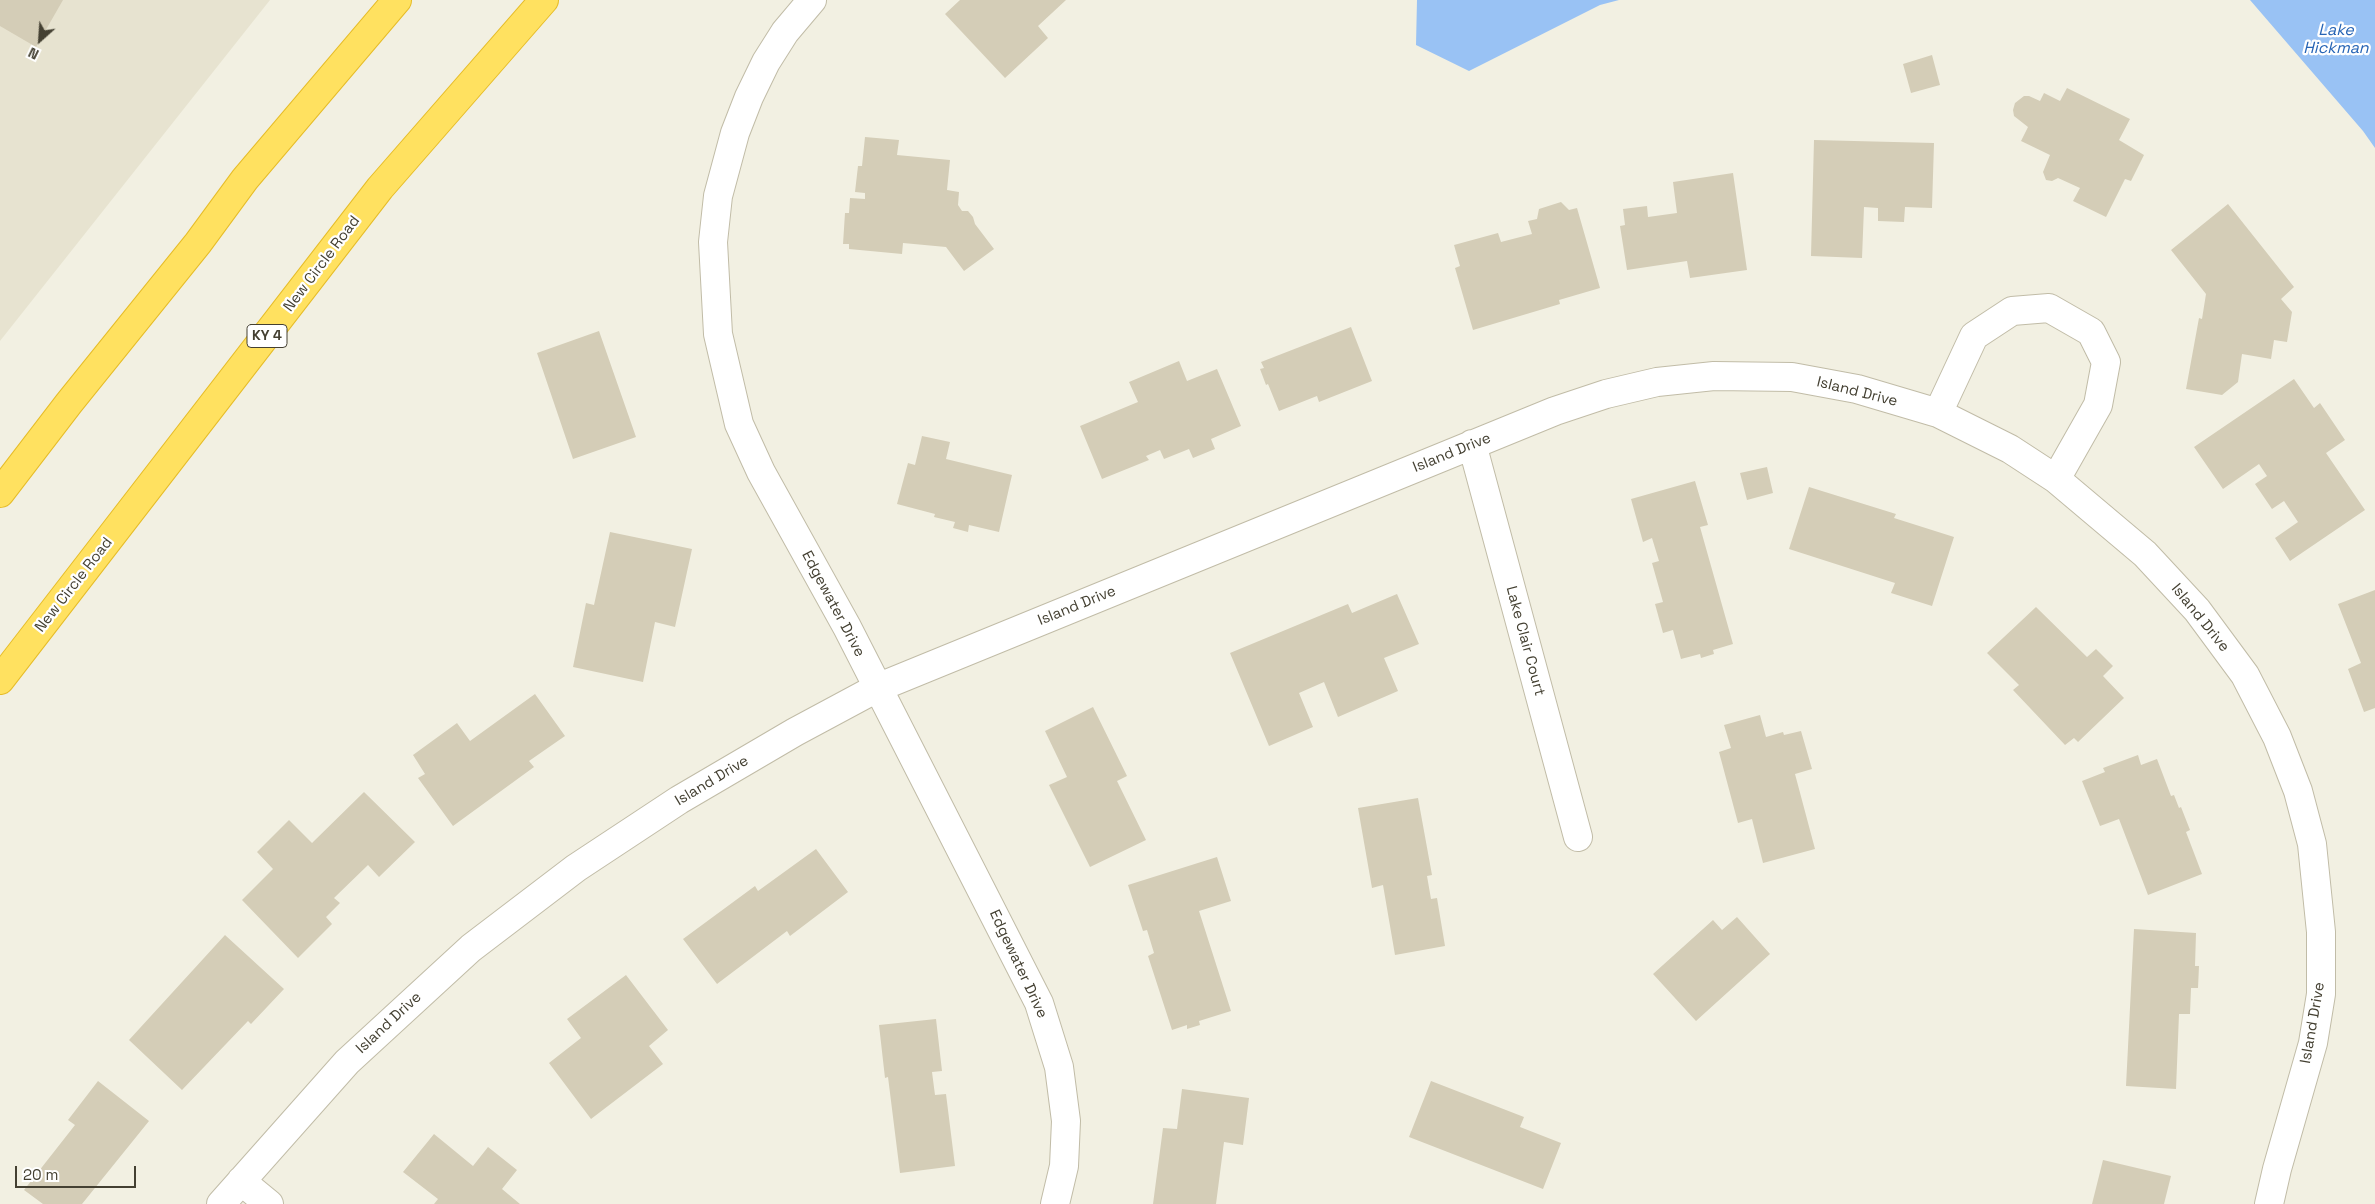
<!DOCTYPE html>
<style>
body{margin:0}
#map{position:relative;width:2375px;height:1204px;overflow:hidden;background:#f2f0e2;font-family:"Space Grotesk",sans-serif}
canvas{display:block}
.north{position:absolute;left:15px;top:15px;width:50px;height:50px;-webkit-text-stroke:4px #fff;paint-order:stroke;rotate:206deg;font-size:14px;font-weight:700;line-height:20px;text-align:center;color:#444032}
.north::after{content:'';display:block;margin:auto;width:18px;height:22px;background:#444032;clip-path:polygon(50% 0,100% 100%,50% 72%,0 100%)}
.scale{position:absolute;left:15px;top:1166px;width:121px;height:22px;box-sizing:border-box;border:2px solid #444032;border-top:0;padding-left:6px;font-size:15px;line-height:18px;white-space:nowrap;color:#444032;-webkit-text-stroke:4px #fff;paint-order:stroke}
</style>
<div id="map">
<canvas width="2375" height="1204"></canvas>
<div class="north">N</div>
<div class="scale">20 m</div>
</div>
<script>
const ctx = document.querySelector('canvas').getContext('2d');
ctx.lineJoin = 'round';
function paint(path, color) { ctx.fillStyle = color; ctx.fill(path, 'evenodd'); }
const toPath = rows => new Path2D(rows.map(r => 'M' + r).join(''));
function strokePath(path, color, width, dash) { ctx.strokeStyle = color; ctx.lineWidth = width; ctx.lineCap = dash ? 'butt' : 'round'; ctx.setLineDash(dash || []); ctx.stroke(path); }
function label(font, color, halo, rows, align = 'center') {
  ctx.font = font + ' "Space Grotesk",sans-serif'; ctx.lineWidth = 4.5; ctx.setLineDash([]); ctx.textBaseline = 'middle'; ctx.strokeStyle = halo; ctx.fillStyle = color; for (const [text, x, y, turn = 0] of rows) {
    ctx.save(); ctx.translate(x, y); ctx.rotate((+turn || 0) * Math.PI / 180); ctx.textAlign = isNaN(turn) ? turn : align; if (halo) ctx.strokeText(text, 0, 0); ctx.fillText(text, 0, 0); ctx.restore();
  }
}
const residential = toPath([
 [0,0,270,0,0,341]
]);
const water = toPath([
 [1417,0,1619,0,1600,5,1469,71,1416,45],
 [2250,0,2375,0,2375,148,2363,131]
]);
const building = toPath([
 [0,0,63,0,36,47,0,26],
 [960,0,1066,0,1038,26,1048,38,1005,78,945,14],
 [1932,55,1940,85,1911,93,1903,64],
 [2067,88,2130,119,2119,140,2144,155,2131,181,2125,179,2106,217,2073,201,2080,188,2058,178,2052,181,2046,180,2043,172,2050,155,2021,141,2028,127,2014,116,2013,110,2015,103,2024,96,2029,96,2040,101,2044,93,2060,101],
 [865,137,899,140,897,155,950,160,947,190,959,192,958,205,962,211,968,211,973,217,975,224,994,249,964,271,946,247,903,243,902,254,849,249,849,244,843,244,845,213,849,213,850,198,865,199,865,193,855,192,858,166,862,166],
 [1814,140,1934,143,1932,208,1905,207,1904,222,1878,221,1878,208,1864,207,1862,258,1811,256],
 [1733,173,1747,270,1690,278,1687,261,1627,270,1620,226,1625,225,1623,209,1647,206,1648,217,1677,213,1673,182],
 [1561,202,1569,210,1577,208,1600,288,1559,300,1560,304,1473,330,1455,268,1460,266,1454,245,1498,233,1501,242,1532,234,1528,221,1537,219,1539,209],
 [2228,204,2294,287,2281,299,2292,312,2287,342,2274,340,2271,359,2242,354,2238,382,2222,395,2186,389,2199,318,2202,319,2206,294,2171,250],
 [1351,327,1372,381,1319,402,1317,396,1279,411,1268,384,1266,385,1260,369,1264,368,1261,362],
 [599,331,636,437,573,459,537,353],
 [1179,361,1187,381,1217,369,1241,426,1211,439,1215,449,1193,458,1189,449,1164,459,1160,450,1146,456,1149,460,1102,479,1080,426,1138,402,1129,382],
 [2294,379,2314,408,2320,403,2345,440,2326,453,2365,510,2290,561,2275,538,2298,522,2284,501,2272,509,2255,484,2267,476,2259,464,2223,489,2194,447],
 [922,436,950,442,946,459,1012,475,999,532,969,525,968,532,953,528,955,522,934,517,935,514,897,504,908,463,915,465],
 [1767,467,1773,493,1747,500,1740,473],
 [1695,481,1708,525,1700,527,1733,644,1713,650,1714,654,1701,658,1700,654,1681,659,1673,630,1663,633,1655,604,1663,602,1652,563,1659,561,1652,538,1643,542,1631,499],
 [1809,487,1896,514,1894,518,1954,537,1932,606,1891,593,1895,583,1789,549],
 [610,532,692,549,675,627,655,622,643,682,573,667,586,603,594,605],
 [2375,590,2375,708,2364,712,2348,669,2361,663,2338,604],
 [1397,594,1419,644,1384,658,1398,691,1338,717,1324,682,1299,693,1313,727,1269,746,1230,653,1348,604,1352,613],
 [2036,607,2087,657,2096,649,2113,666,2103,676,2124,698,2078,742,2074,738,2065,745,2013,690,2019,685,1987,653],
 [535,694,565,736,529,761,534,767,453,826,418,778,425,774,413,755,457,723,470,741],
 [1093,707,1127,776,1117,781,1146,840,1090,867,1049,785,1067,777,1045,731],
 [1760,715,1766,737,1783,732,1784,735,1801,731,1812,769,1795,774,1815,849,1763,863,1752,819,1738,823,1719,752,1731,748,1724,725],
 [2138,755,2141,765,2157,759,2171,796,2174,795,2179,808,2181,807,2190,830,2186,832,2202,874,2148,895,2119,819,2100,826,2082,781,2105,772,2103,768],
 [364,792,415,842,379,877,368,865,334,898,340,903,326,917,332,924,298,958,242,900,273,869,257,852,289,820,312,843],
 [1418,798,1432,875,1427,876,1431,899,1437,898,1445,946,1395,955,1383,885,1372,888,1358,808],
 [816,849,848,892,790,936,787,931,717,984,683,939,755,886,758,891],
 [1217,857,1231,901,1199,911,1231,1011,1199,1021,1200,1025,1187,1029,1187,1025,1172,1030,1148,956,1154,953,1147,930,1143,931,1128,885],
 [1737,917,1770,954,1696,1021,1653,974,1713,920,1722,930],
 [2134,929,2196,933,2195,966,2199,966,2198,988,2191,988,2190,1014,2179,1014,2176,1089,2126,1086],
 [225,935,284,989,251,1024,248,1021,182,1090,129,1040],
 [626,975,668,1030,649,1046,663,1064,591,1119,549,1063,581,1038,567,1019],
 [936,1019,942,1071,932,1072,935,1095,946,1094,955,1166,900,1173,888,1077,885,1078,879,1025],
 [98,1081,149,1121,82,1204,43,1204,24,1190,75,1125,68,1120],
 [1431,1081,1524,1117,1520,1127,1561,1143,1543,1189,1409,1137],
 [1182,1089,1249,1098,1243,1145,1224,1142,1216,1204,1153,1204,1163,1128,1177,1129],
 [434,1134,473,1166,488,1147,517,1170,502,1189,520,1204,434,1204,438,1199,403,1172],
 [2103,1160,2171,1176,2164,1204,2092,1204]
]);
const minor = toPath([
 [812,0,785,32,766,62,749,97,735,133,718,196,713,242,718,334,739,424,761,472,847,627,1039,1003,1059,1067,1066,1121,1064,1166,1055,1204],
 [1938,413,1974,336,2012,311,2049,308,2091,332,2106,362,2098,405,2056,479],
 [1472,444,1578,837],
 [241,1181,269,1204],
 [221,1204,347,1062,471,948,576,868,679,800,795,732,877,688,1555,411,1606,394,1657,382,1714,376,1792,377,1857,389,1938,413,2010,449,2056,479,2145,554,2197,610,2245,675,2277,737,2298,791,2312,844,2321,932,2321,994,2313,1043,2277,1169,2269,1204]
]);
const highway = toPath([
 [0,493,69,403,198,243,245,179,397,0],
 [0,680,380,188,544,0]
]);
const shields = [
 [267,336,40]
];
const shieldNames = [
 ["KY 4",267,336]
];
const streetNames = [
 ["New Circle Road",322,264,-53],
 ["Island Drive",1857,392,14],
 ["Island Drive",1452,453,-22],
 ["New Circle Road",74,585,-52],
 ["Edgewater Drive",833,604,62],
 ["Island Drive",1077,606,-22],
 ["Island Drive",2200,618,51],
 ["Lake Clair Court",1525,641,75],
 ["Island Drive",712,781,-31],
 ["Edgewater Drive",1018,964,65],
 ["Island Drive",389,1023,-43],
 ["Island Drive",2313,1023,-80]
];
const waterNames = [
 ["Lake",2336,31],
 ["Hickman",2336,49]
];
paint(residential, '#e7e3d0');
paint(water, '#99c2f4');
paint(building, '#d4cdb7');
strokePath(minor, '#c1bca7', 30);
strokePath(highway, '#e6bc28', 30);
strokePath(minor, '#fff', 28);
strokePath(highway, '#ffe160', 28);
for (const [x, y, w] of shields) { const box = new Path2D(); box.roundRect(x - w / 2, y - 11.5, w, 23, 4); ctx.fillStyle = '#fff'; ctx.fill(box); strokePath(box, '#444032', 1); }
label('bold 14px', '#444032', null, shieldNames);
label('15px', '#444032', '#fff', streetNames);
label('italic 16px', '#2664b5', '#fff', waterNames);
</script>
